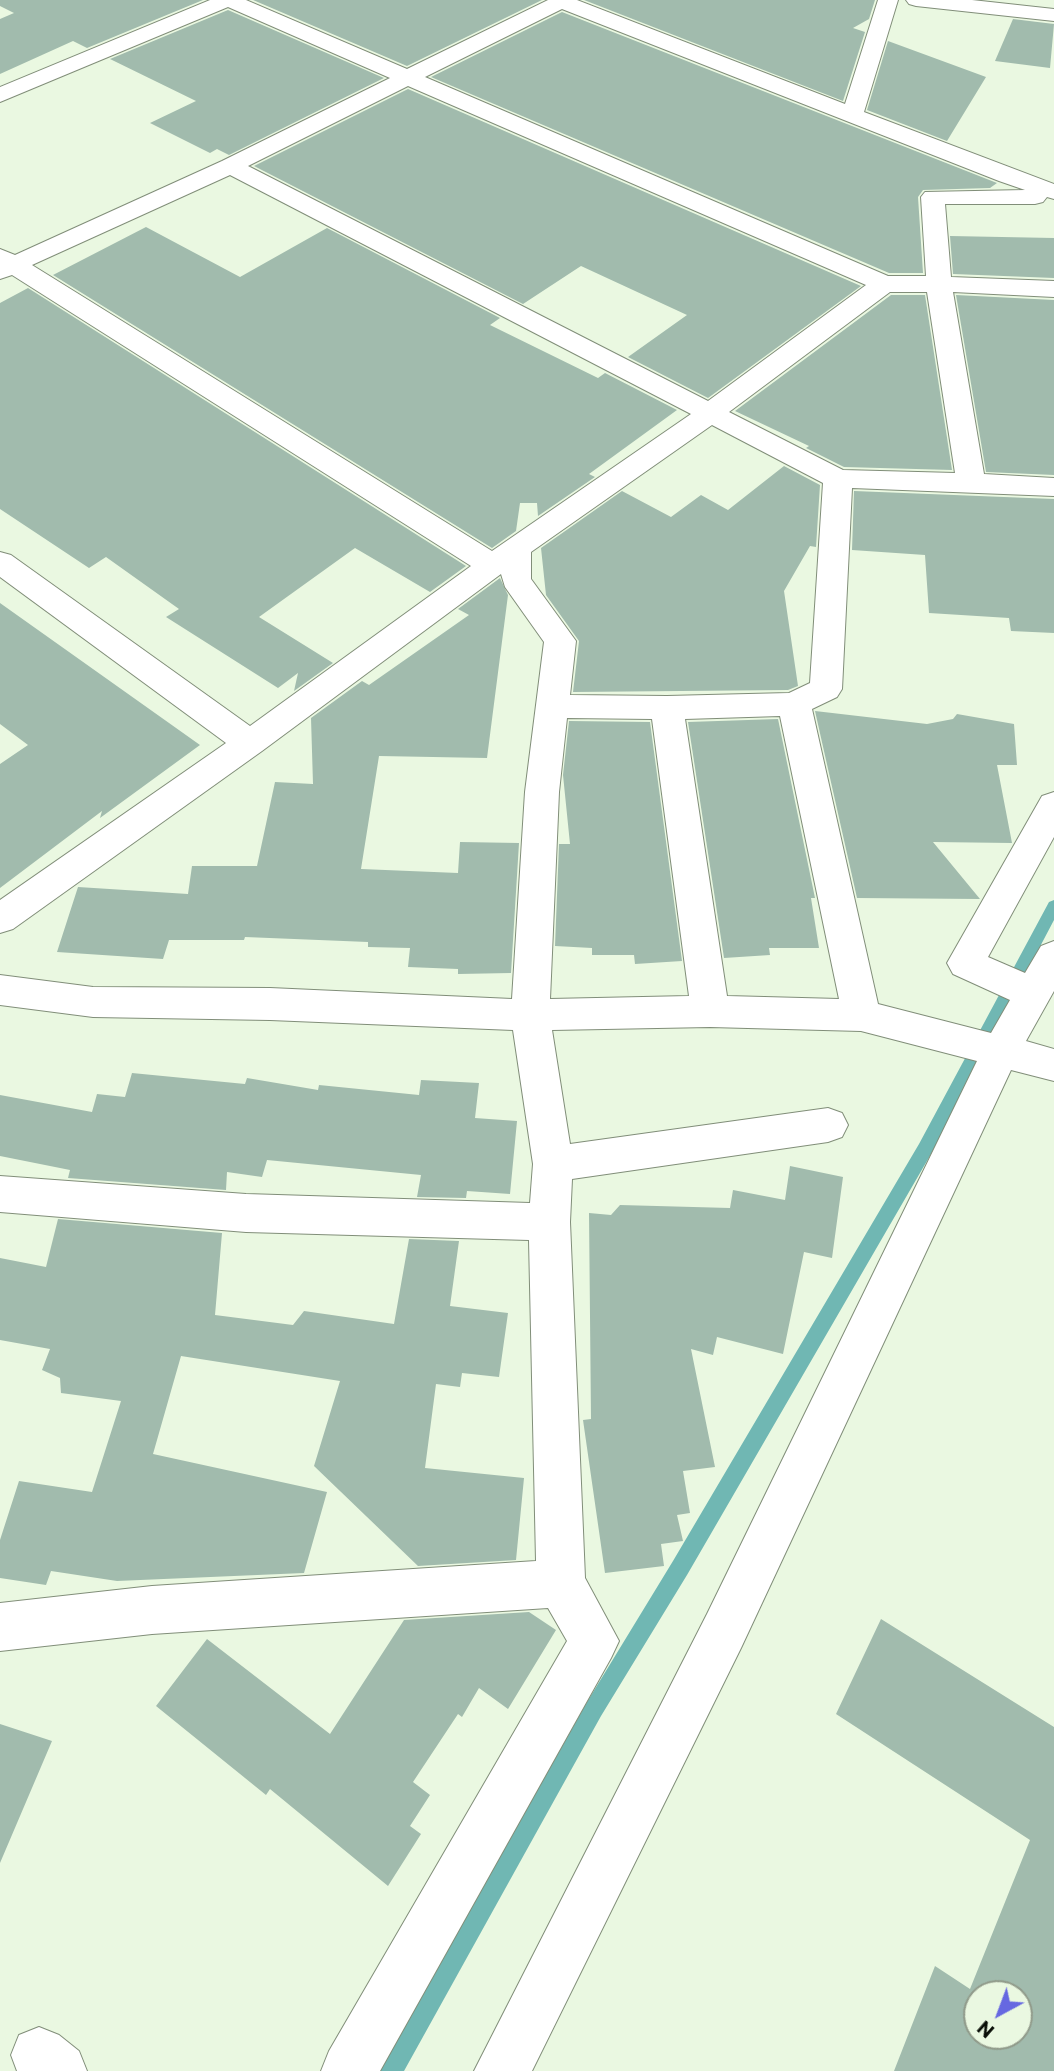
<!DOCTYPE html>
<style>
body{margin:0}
#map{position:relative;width:1054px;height:2071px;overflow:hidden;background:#eaf8e1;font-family:Commissioner,sans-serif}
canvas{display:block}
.north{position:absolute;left:963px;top:1980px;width:70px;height:70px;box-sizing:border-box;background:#eaf8e1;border:2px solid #909a8a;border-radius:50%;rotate:221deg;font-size:19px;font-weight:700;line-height:28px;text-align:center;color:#090e07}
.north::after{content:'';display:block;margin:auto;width:24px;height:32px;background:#6668e1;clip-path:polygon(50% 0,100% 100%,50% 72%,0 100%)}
</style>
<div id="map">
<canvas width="1054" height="2071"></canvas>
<div class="north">N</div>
</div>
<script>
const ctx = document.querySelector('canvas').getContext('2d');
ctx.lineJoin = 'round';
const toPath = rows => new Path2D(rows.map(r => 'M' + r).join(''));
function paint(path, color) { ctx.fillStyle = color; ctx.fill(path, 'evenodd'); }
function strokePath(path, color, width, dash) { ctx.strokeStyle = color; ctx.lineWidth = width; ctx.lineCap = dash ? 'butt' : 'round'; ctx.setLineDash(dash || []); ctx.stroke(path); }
const stream = toPath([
 [1054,900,1054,920,931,1154,687,1575,601,1716,404,2071,379,2071,587,1702,673,1561,919,1144,1049,902,1054,900]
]);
const building = toPath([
 [0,0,203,0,87,48,73,41,0,74,0,19,14,13,0,6],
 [253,0,542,0,407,66],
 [584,0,875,0,869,19,853,28,865,32,843,101],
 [228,10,384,78,229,155,217,149,210,153,150,123,196,101,110,59],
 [562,12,997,183,990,188,923,190,918,197,923,273,889,273,431,77],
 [1013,19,1054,24,1050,68,995,61],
 [888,41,986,77,947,141,867,110],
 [408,89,861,286,708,398,628,357,687,315,581,266,523,304,254,166],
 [146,227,240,277,327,228,500,318,490,325,598,378,605,373,677,410,589,474,595,477,538,516,537,503,520,503,516,531,492,548,53,275],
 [950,236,1054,238,1054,278,953,274],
 [28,288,466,566,430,592,355,548,259,617,333,663,294,691,298,673,278,688,166,617,179,609,106,557,89,568,0,509,0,303],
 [891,295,925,295,952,470,844,467,806,448,809,446,735,411],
 [956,295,1054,300,1054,475,986,472],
 [784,466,820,485,816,547,810,546,784,591,798,686,788,690,573,692,579,641,546,595,541,548,622,491,671,517,701,495,728,510],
 [854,491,1054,499,1054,633,1011,631,1009,618,929,613,925,555,852,550],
 [500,578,508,595,487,758,379,756,361,869,458,873,460,842,519,843,511,973,458,974,458,969,408,967,410,948,368,947,368,942,245,937,244,940,169,940,163,959,57,952,78,887,188,894,192,866,257,866,275,782,313,784,311,718,362,681,369,685,469,615,458,609],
 [0,603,200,745,100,818,102,811,0,888,0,764,28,745,0,724],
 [815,711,927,724,953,719,957,714,1014,724,1017,765,997,765,1012,843,933,842,980,899,857,898],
 [778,719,815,898,811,898,819,948,769,948,770,955,724,958,688,722],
 [569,721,650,722,682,961,635,964,634,955,592,955,592,948,555,946,559,844,570,844,563,775],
 [132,1073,245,1084,247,1078,318,1090,319,1085,419,1095,421,1080,479,1083,475,1118,517,1121,510,1194,467,1191,466,1198,417,1197,421,1175,267,1160,262,1177,227,1172,226,1190,68,1178,70,1170,0,1156,0,1095,92,1112,97,1094,125,1097],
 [790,1166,843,1177,832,1258,804,1252,783,1354,717,1337,713,1355,691,1349,715,1467,683,1471,690,1513,677,1515,683,1541,661,1544,664,1566,605,1573,583,1420,591,1419,589,1213,611,1215,620,1205,730,1208,733,1190,785,1200],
 [58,1219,222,1233,215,1315,293,1325,304,1311,394,1324,409,1239,459,1241,450,1306,508,1313,499,1377,462,1373,460,1387,436,1384,425,1468,524,1478,516,1560,418,1566,314,1466,340,1381,181,1356,153,1454,327,1492,304,1573,117,1581,51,1571,46,1585,0,1578,0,1540,19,1481,92,1492,121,1401,61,1393,60,1378,42,1370,50,1349,0,1340,0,1258,46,1267],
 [529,1612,556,1630,508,1709,479,1688,462,1717,458,1714,413,1782,430,1795,410,1826,421,1834,388,1886,270,1789,266,1795,156,1706,207,1639,330,1734,404,1620],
 [881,1619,1054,1727,1054,2071,894,2071,935,1966,970,1989,1030,1840,836,1714],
 [977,1994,1019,1994,1019,2036,977,2036],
 [0,1724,52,1741,0,1863]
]);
const minor = toPath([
 [210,0,246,0,407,69,548,0,577,0,845,104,878,0,898,0,864,112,1054,184,1054,199,1047,197,1043,202,1035,204,945,204,951,277,1054,281,1054,297,953,292,984,474,1054,478,1054,496,852,488,842,689,837,697,812,709,878,1004,991,1033,1010,1000,953,974,947,963,1042,796,1054,792,1054,837,988,957,1025,973,1041,946,1054,941,1054,991,1026,1041,1054,1049,1054,1081,1011,1070,741,1648,532,2071,474,2071,707,1614,977,1061,861,1031,710,1027,552,1030,570,1144,828,1108,842,1113,848,1125,842,1137,828,1142,572,1179,570,1222,585,1578,619,1641,611,1658,380,2071,321,2071,329,2051,567,1641,548,1608,152,1634,0,1651,0,1603,152,1586,536,1561,529,1240,246,1232,0,1212,0,1176,246,1194,530,1203,533,1164,513,1030,270,1020,93,1017,0,1005,0,975,93,987,270,988,512,999,525,792,544,642,505,587,501,574,262,751,13,929,0,933,0,900,226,743,0,577,0,552,11,555,250,726,471,566,12,275,0,279,0,249,15,255,222,161,390,78,228,7,0,102,0,87,210,0],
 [562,9,999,181,1025,190,925,192,921,197,926,276,888,276,425,77,562,9],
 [408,86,866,285,708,401,248,166,408,86],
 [230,175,691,414,492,551,32,265,230,175],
 [890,292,927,292,955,473,843,470,729,412,890,292],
 [712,425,823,483,810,683,789,693,667,696,570,695,576,641,531,579,531,552,712,425],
 [780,716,839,999,727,996,685,719,780,716],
 [567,718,652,719,689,996,550,999,559,792,567,718],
 [906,0,972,0,1054,9,1054,21,916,6,909,4,906,0],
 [39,2027,59,2035,79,2051,87,2071,17,2071,11,2055,19,2035,39,2027]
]);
paint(stream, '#70b7b3');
paint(building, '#a1bbad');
strokePath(minor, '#818e79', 2);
paint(minor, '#fff');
</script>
